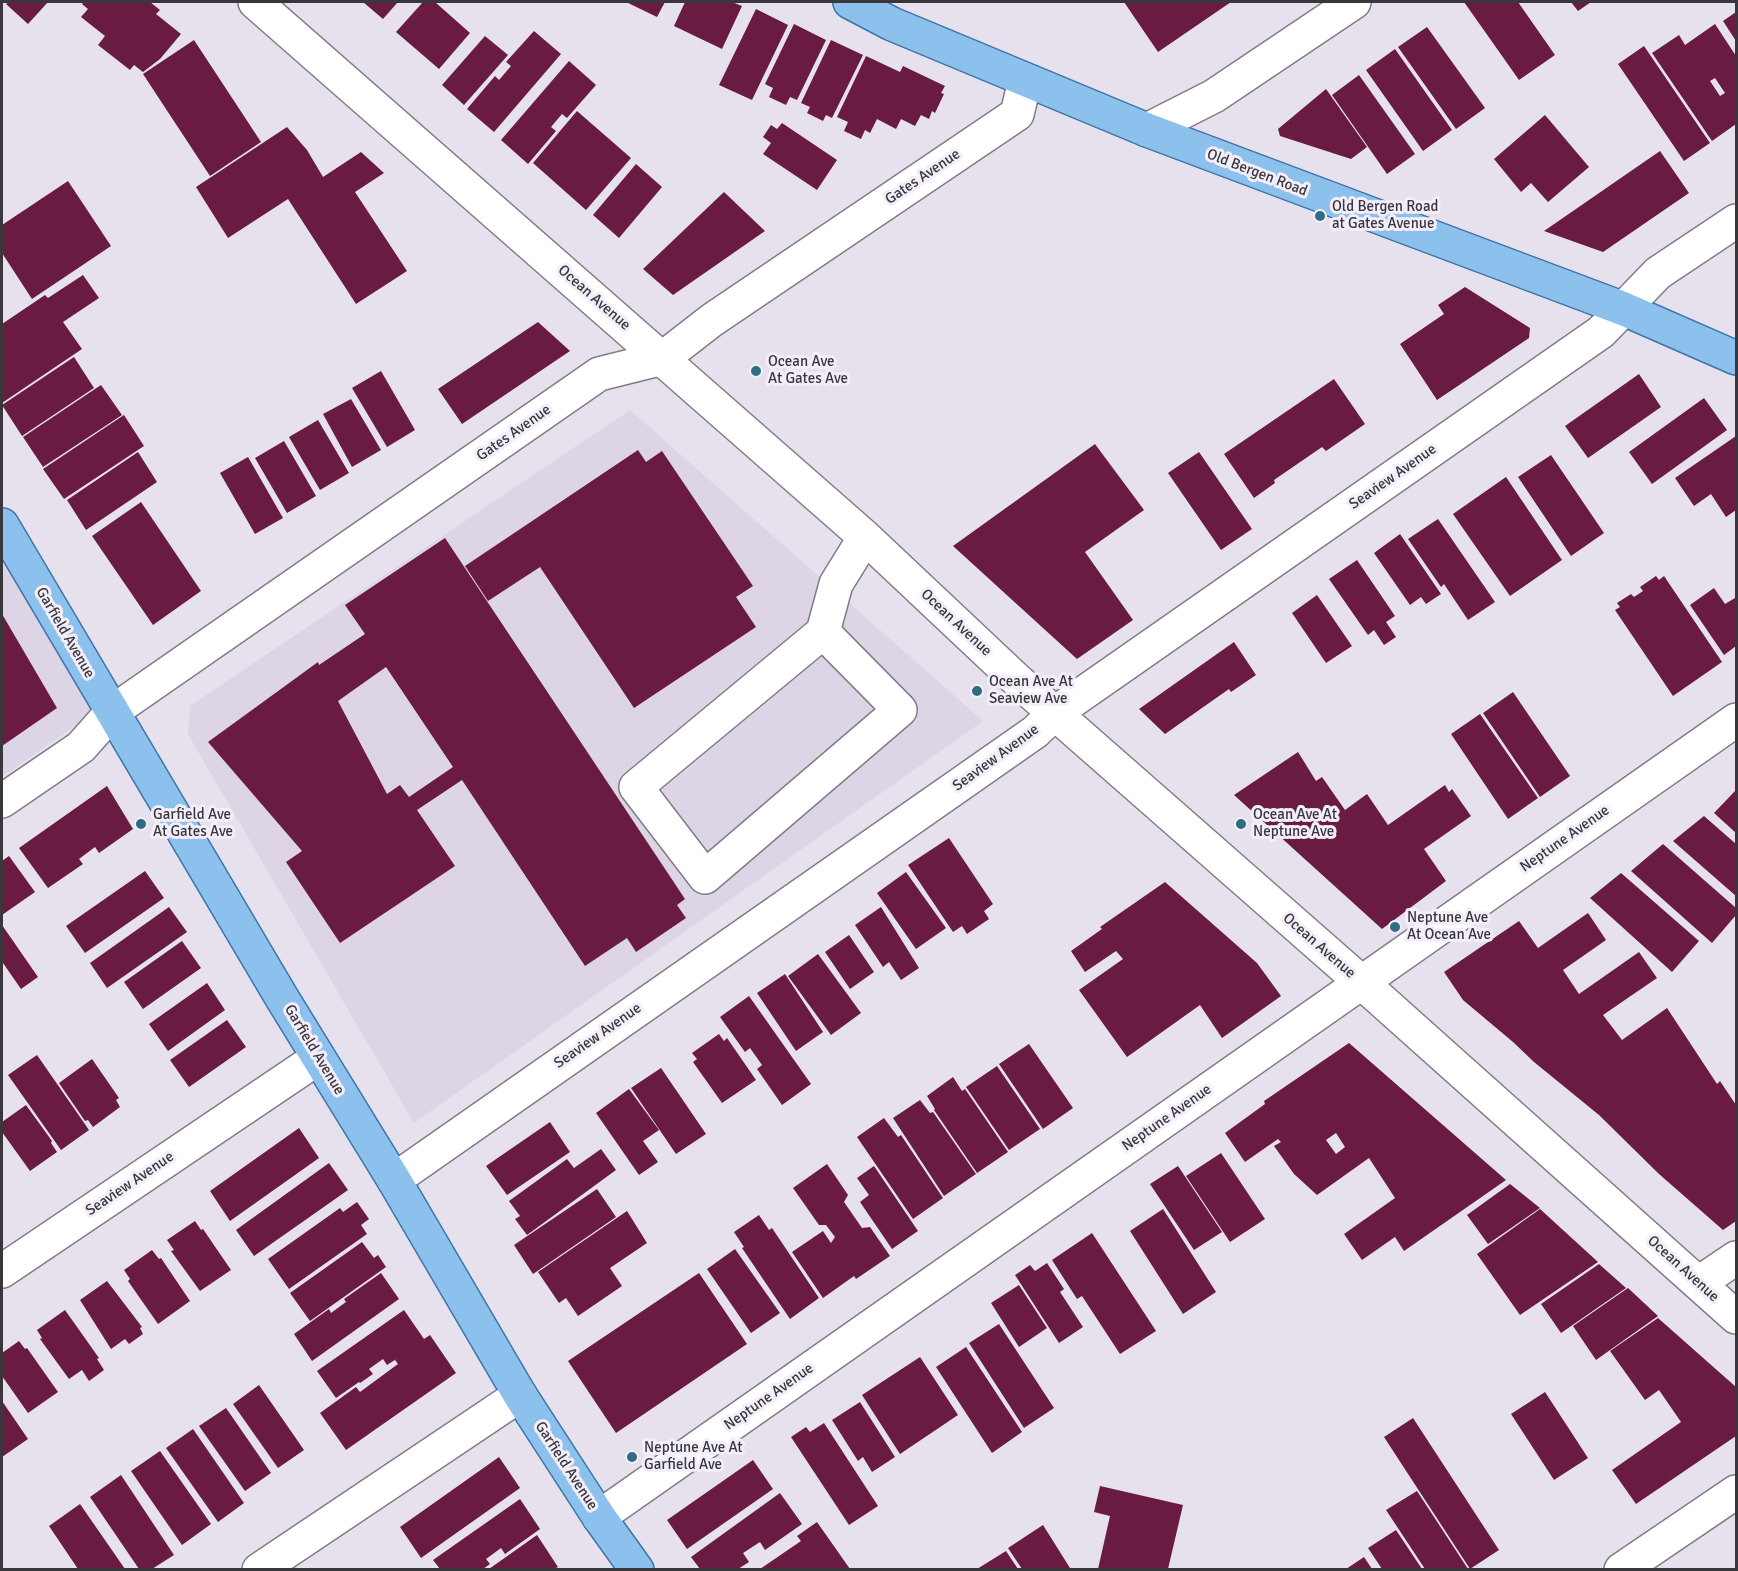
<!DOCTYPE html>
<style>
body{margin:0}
#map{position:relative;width:1738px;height:1571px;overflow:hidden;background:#e6e1ec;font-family:Signika,sans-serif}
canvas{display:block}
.frame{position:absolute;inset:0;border:3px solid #39373b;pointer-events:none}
</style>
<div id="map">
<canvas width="1738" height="1571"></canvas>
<div class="frame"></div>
</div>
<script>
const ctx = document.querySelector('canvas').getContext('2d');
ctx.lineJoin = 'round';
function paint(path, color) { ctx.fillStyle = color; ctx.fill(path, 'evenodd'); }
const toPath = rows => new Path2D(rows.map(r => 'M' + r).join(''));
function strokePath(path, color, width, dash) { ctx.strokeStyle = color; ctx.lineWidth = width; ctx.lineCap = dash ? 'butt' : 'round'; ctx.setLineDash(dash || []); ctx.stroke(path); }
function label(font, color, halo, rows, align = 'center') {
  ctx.font = font + ' Signika,sans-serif'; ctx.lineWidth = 6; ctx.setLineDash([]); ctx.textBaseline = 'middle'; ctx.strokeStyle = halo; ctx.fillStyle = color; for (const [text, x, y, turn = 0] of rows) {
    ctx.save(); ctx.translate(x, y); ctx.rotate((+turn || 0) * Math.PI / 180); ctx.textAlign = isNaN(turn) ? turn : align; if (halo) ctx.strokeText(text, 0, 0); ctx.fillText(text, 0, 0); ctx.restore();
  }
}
const built = toPath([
 [630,410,983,721,414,1123,188,734,190,706],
 [2,535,104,706,2,777]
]);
const building = toPath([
 [9,2,48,2,28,24,6,4],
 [83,2,150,2,160,10,156,14,181,34,160,59,143,72,134,65,130,70,98,45,105,36,81,17,88,9,82,4],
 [363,2,398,2,383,19],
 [423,2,435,2,470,33,439,69,396,32],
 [626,2,665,2,657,17],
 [685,2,732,2,742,6,722,49,674,26],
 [1124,2,1231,2,1158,52],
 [1464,2,1518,2,1555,55,1519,80],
 [1571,2,1591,2,1578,11],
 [756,9,788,25,752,100,719,85],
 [1736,12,1736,41,1723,21],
 [794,24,826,40,797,100,790,97,786,105,769,97,773,88,765,84],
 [1715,24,1736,56,1736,124,1712,141,1652,53,1679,35,1685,45],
 [1715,78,1725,93,1720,96,1710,81],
 [1427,27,1485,108,1456,129,1398,47],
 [534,31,561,54,494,132,467,109,495,76,499,80,511,66,506,62],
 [485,36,508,55,464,105,442,85],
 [194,40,261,142,210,176,143,74],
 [831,40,863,55,832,118,826,115,823,121,807,113,810,107,801,103],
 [1644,46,1710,143,1684,161,1618,64],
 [1395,49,1452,130,1423,151,1366,70],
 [866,56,900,72,903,66,945,86,941,93,944,94,935,113,932,111,929,119,921,115,915,126,901,119,896,129,877,119,870,133,865,130,861,139,844,131,848,122,837,117],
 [569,61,596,85,567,118,562,114,551,127,556,131,528,164,501,140],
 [1359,75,1415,154,1387,174,1332,95],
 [1326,89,1367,147,1351,159,1280,136,1278,129],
 [577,111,631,158,586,210,533,163],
 [1545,115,1589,167,1548,202,1531,183,1521,192,1494,159],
 [782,123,837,160,817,190,763,154,771,143,763,137,771,125,777,129],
 [287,127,307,150,323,177,361,152,384,173,355,192,407,271,356,304,288,199,228,238,196,187],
 [1660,151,1689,193,1603,252,1544,231],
 [636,164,662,187,619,238,593,215],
 [68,181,111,246,32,299,2,253,2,225],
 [724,192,765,231,673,295,643,269],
 [83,275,99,298,63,322,82,349,2,403,2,324,45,295,48,298],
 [1465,287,1530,328,1529,338,1437,400,1400,344,1444,314,1438,305],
 [538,322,570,351,462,424,438,389],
 [74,357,94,388,22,436,2,405],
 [381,371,415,430,387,447,352,388],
 [1639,374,1661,407,1588,458,1565,426],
 [1334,379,1365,424,1326,451,1322,447,1274,480,1275,483,1254,498,1224,454],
 [101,385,122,415,43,467,23,437],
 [1704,398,1727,430,1652,484,1629,452],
 [351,399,381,450,352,467,323,414],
 [124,415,144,446,64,499,43,469],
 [318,420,349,473,320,490,289,437],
 [1736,436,1736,510,1726,517,1711,494,1694,506,1675,478],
 [284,441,316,496,287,513,255,458],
 [1095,444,1144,510,1085,552,1133,620,1077,659,953,546],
 [638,450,646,462,662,451,753,586,736,597,756,627,634,708,540,567,488,601,465,566],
 [138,452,157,482,86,530,67,500],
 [1199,452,1252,529,1221,550,1168,473],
 [1551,455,1604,533,1571,556,1518,477],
 [248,457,283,518,255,534,220,473],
 [1506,477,1562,560,1510,596,1453,514],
 [141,502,201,591,153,625,92,536],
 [1438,519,1495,602,1468,620,1444,584,1441,587,1408,539],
 [1400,534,1441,594,1426,604,1421,597,1410,605,1374,553],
 [445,538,685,899,677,905,686,918,636,952,627,938,585,966,462,780,417,810,455,866,340,943,286,862,302,851,208,742,318,662,319,665,365,634,345,605],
 [386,667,453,767,409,797,400,785,387,794,338,701],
 [1357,560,1395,616,1386,622,1396,637,1384,645,1374,630,1368,635,1329,579],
 [1656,576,1659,580,1664,576,1722,662,1673,696,1615,610,1620,607,1617,603,1631,594,1634,597,1643,591,1640,587],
 [1714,588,1725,604,1735,598,1736,601,1736,646,1724,655,1690,605],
 [1317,595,1352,646,1326,663,1292,613],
 [2,614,57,708,2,746],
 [1234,642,1256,675,1231,692,1229,689,1165,734,1139,709],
 [1513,692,1570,776,1540,797,1483,713],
 [1480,714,1538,798,1508,819,1451,734],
 [1298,752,1316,781,1322,777,1345,810,1367,794,1388,825,1445,785,1449,792,1452,789,1471,816,1424,849,1446,881,1382,929,1234,795],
 [107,786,133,829,99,853,95,847,79,859,83,864,48,888,19,848],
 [1736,790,1736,833,1714,813],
 [1704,816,1736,844,1736,896,1673,841],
 [949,838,993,904,984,911,989,919,967,934,962,926,953,932,908,865],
 [1663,844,1736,908,1736,915,1712,943,1631,871],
 [9,856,35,892,2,915,2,861],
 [145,871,164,898,85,953,66,926],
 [906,872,946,928,916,949,877,893],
 [1621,873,1699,941,1672,972,1590,898],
 [1165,882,1257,963,1281,996,1222,1038,1200,1005,1127,1057,1079,990,1123,959,1116,951,1085,972,1071,951,1102,929,1100,927],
 [169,907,187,932,107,988,90,963],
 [881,907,919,968,901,980,889,962,883,967,855,925],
 [1588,913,1606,940,1563,970,1579,994,1639,952,1657,978,1603,1015,1622,1040,1667,1008,1717,1084,1720,1081,1736,1105,1736,1221,1723,1230,1659,1174,1599,1115,1534,1062,1513,1042,1463,1000,1444,972,1519,921,1538,948],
 [2,925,38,977,21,989,3,963,2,964],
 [849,935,874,972,850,989,825,952],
 [182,941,201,968,143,1009,124,982],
 [818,954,861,1013,831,1035,788,976],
 [785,974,823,1032,796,1051,757,993],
 [207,983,225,1010,168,1051,149,1024],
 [749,996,811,1084,782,1105,757,1069,762,1065,750,1048,745,1052,720,1017],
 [227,1020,246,1047,189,1087,170,1060],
 [719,1034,724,1041,727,1038,756,1080,722,1103,693,1062,697,1059,692,1053],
 [1349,1043,1506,1180,1404,1251,1395,1237,1362,1260,1344,1234,1395,1198,1369,1158,1317,1195,1294,1174,1274,1146,1281,1142,1278,1139,1245,1162,1225,1133,1265,1104,1264,1101],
 [1336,1133,1345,1147,1336,1154,1326,1140],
 [1029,1044,1073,1108,1043,1129,999,1064],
 [37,1055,89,1130,61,1150,8,1075],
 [92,1059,119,1098,116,1100,120,1107,93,1127,88,1120,85,1121,59,1083],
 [997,1066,1040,1129,1009,1150,966,1087],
 [661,1068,706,1134,676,1154,631,1088],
 [953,1077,962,1091,965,1089,1008,1152,977,1173,934,1110,935,1109,927,1096],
 [629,1089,659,1130,643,1141,658,1162,639,1175,596,1113],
 [920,1100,930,1113,933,1112,976,1174,944,1196,893,1118],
 [26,1105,52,1141,51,1143,57,1152,30,1171,2,1132,2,1122],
 [884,1118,898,1137,901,1135,943,1198,913,1219,857,1137],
 [550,1122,570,1152,507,1195,486,1166],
 [299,1128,319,1158,230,1221,210,1191],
 [601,1149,616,1170,527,1235,515,1219,520,1216,509,1201,567,1159,574,1168],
 [1221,1153,1265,1219,1230,1242,1186,1176],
 [329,1163,348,1190,254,1256,236,1230],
 [827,1164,848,1195,844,1202,862,1228,870,1227,890,1256,856,1279,854,1276,823,1298,792,1252,823,1231,831,1243,835,1237,826,1225,819,1225,793,1188],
 [874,1166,918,1231,892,1249,860,1202,869,1195,857,1178],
 [1178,1166,1222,1232,1194,1250,1150,1184],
 [1510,1184,1540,1208,1488,1244,1467,1215],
 [597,1189,616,1217,533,1274,514,1245],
 [357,1202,369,1219,361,1225,367,1234,289,1289,268,1259,340,1208,343,1212],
 [1163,1209,1216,1292,1183,1314,1130,1231],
 [1540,1209,1598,1262,1520,1315,1477,1254],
 [627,1211,647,1243,610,1268,622,1286,578,1316,566,1298,559,1303,538,1272],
 [759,1215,769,1230,772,1228,819,1298,790,1319,742,1248,744,1247,734,1232],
 [195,1221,201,1230,203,1229,231,1270,200,1291,171,1251,174,1250,167,1240],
 [1092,1233,1156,1331,1120,1354,1082,1296,1077,1299,1052,1260],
 [362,1242,374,1258,378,1255,386,1267,310,1321,290,1293],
 [735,1249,780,1313,751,1333,707,1269],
 [152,1250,159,1259,161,1258,190,1301,158,1324,128,1281,130,1279,124,1270],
 [1047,1263,1064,1289,1060,1292,1083,1327,1059,1343,1015,1275,1030,1265,1035,1271],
 [1599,1264,1626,1288,1561,1333,1541,1304],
 [381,1273,399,1299,312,1361,294,1334,329,1309,331,1313,346,1302,344,1299],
 [699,1273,747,1344,616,1433,568,1361],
 [107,1281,142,1327,140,1328,143,1334,129,1344,125,1339,111,1349,80,1300],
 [1019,1285,1047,1328,1019,1347,991,1303],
 [1628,1288,1658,1316,1596,1360,1573,1326],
 [65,1310,99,1358,97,1359,104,1370,89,1381,82,1370,69,1379,40,1339,42,1338,37,1330],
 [404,1310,424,1339,430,1335,456,1373,346,1450,320,1413,356,1387,360,1392,398,1364,395,1360,401,1356,387,1365,383,1359,369,1369,373,1374,360,1383,359,1382,336,1398,317,1371],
 [1658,1318,1736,1387,1736,1436,1636,1504,1612,1470,1681,1422,1659,1390,1645,1400,1610,1351],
 [999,1324,1054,1408,1024,1428,969,1343],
 [19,1341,25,1349,27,1348,58,1392,28,1413,2,1376,2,1353],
 [966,1347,1022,1432,992,1453,936,1367],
 [920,1357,958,1415,900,1454,862,1395],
 [259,1385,304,1450,278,1468,233,1404],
 [1545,1392,1588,1458,1554,1480,1511,1414],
 [2,1401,28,1439,2,1457],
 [860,1402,895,1457,872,1472,863,1457,858,1461,832,1420],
 [226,1408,271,1473,245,1491,199,1426],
 [1413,1418,1499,1550,1470,1569,1384,1437],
 [824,1423,878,1506,849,1525,791,1437,806,1427,810,1432],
 [193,1429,244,1503,218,1522,166,1448],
 [160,1451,211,1524,182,1545,131,1471],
 [499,1457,520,1488,421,1558,400,1527],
 [753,1460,773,1489,687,1549,667,1520],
 [121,1475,174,1555,152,1569,139,1569,90,1497],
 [1100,1486,1183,1505,1168,1569,1098,1569,1110,1516,1094,1512],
 [1417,1491,1468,1569,1425,1569,1386,1510],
 [780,1493,802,1524,765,1550,760,1542,743,1553,749,1562,738,1569,700,1569,691,1557],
 [520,1499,540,1529,505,1554,501,1548,486,1559,490,1564,483,1569,440,1569,433,1560],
 [80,1504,125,1569,78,1569,49,1526],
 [817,1522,850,1569,760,1569,801,1541,797,1536],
 [1043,1525,1070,1568,1068,1569,1022,1569,1008,1548],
 [1396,1530,1422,1569,1382,1569,1368,1548],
 [537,1535,558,1567,554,1569,489,1569],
 [1006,1551,1018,1569,977,1569],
 [1364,1557,1372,1569,1346,1569]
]);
const minor = toPath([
 [255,2,865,537,1018,681,1361,982,1736,1317],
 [1147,130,1214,96,1354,2],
 [823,632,900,710,705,877,636,787,823,632,836,584,865,537],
 [2,801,81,747,112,712,599,374,663,358,712,320,1017,114,1025,81],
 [394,1180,1035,732,1055,713,1601,332,1658,273,1736,221],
 [2,1271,318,1058],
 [1699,1283,1736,1258],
 [599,1517,1736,720],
 [259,1570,520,1395],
 [1621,1570,1736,1492]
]);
const major = toPath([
 [850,2,892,24,1147,130,1624,309,1736,358],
 [2,525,282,998,394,1180,520,1395,599,1517,637,1570]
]);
const markers = [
 [1320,216,6,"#306c83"],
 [756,371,6,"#306c83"],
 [977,691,6,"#306c83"],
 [141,824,6,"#306c83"],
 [1241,824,6,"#306c83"],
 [1395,927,6,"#306c83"],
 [632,1457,6,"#306c83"]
];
const streetNames = [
 ["Old Bergen Road",1257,173,21],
 ["Gates Avenue",923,177,-34],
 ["Ocean Avenue",594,298,41],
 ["Gates Avenue",514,433,-35],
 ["Seaview Avenue",1393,477,-35],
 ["Ocean Avenue",956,623,43],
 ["Garfield Avenue",65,633,60],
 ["Seaview Avenue",996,758,-36],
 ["Neptune Avenue",1565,839,-35],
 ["Ocean Avenue",1319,946,41],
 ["Seaview Avenue",598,1036,-35],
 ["Garfield Avenue",314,1050,59],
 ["Neptune Avenue",1167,1118,-35],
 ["Seaview Avenue",130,1184,-34],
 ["Ocean Avenue",1683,1269,42],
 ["Neptune Avenue",769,1397,-35],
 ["Garfield Avenue",566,1466,57]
];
const poiNames = [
 ["Old Bergen Road",1332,207],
 ["at Gates Avenue",1332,224],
 ["Ocean Ave",768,362],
 ["At Gates Ave",768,379],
 ["Ocean Ave At",989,682],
 ["Seaview Ave",989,699],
 ["Garfield Ave",153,815],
 ["At Gates Ave",153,832],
 ["Ocean Ave At",1253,815],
 ["Neptune Ave",1253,832],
 ["Neptune Ave",1407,918],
 ["At Ocean Ave",1407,935],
 ["Neptune Ave At",644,1448],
 ["Garfield Ave",644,1465]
];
paint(built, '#ddd4e6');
paint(building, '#691b41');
strokePath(minor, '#817c86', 36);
strokePath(major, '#3d75a7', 36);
strokePath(minor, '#fff', 33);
strokePath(major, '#8cc1ed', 33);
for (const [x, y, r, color] of markers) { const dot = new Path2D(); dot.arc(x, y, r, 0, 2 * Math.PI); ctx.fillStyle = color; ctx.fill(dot); strokePath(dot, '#f3eef9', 2); }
label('15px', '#39373b', '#f3eef9', streetNames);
label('15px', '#39373b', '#f3eef9', poiNames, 'left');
</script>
